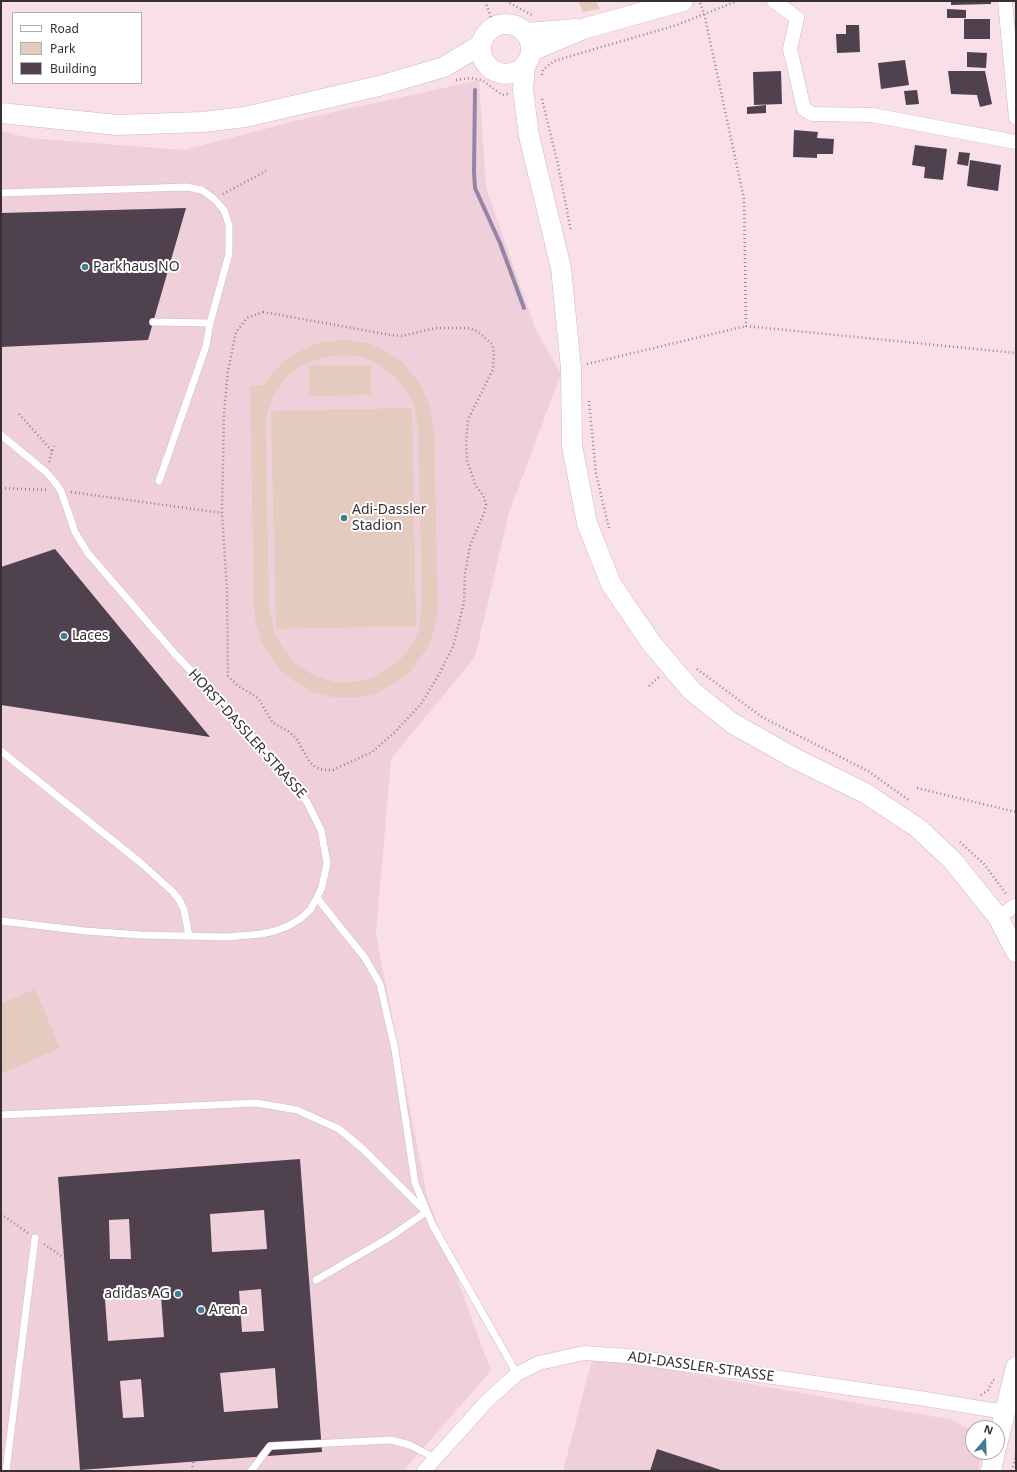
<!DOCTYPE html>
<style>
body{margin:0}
#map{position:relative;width:1017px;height:1472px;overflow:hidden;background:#f9e0e8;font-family:"Noto Sans",sans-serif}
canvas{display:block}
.frame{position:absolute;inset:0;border:2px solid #382f32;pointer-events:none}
.legend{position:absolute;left:12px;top:12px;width:130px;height:72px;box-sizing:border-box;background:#fff;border:1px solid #afacad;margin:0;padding:5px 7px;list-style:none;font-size:12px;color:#382f32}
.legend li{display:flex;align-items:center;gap:8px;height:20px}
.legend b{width:20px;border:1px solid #afacad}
.north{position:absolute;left:965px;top:1420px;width:40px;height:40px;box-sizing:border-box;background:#fff;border:1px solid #afacad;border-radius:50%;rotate:19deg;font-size:11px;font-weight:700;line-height:16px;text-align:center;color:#382f32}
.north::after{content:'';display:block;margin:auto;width:14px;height:18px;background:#3f7b93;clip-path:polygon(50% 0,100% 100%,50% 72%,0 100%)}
</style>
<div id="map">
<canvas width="1017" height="1472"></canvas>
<div class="frame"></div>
<ul class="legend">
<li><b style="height:5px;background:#fff"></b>Road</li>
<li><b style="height:11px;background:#e3cbbf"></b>Park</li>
<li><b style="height:11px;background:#50414e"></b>Building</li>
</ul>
<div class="north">N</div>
</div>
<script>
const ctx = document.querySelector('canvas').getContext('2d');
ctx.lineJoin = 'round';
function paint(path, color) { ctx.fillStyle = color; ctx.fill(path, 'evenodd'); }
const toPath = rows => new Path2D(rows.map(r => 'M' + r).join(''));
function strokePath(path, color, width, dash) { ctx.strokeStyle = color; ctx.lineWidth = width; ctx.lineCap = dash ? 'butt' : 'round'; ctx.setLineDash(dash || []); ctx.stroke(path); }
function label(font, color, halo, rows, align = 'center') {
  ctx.font = font + ' "Noto Sans",sans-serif'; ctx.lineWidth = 4; ctx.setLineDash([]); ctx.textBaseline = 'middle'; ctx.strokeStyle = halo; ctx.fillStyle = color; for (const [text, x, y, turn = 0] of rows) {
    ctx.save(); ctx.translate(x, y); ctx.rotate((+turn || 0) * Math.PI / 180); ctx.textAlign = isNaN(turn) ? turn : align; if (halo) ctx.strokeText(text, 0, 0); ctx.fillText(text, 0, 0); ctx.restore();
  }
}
const built = toPath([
 [479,80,486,188,536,330,561,374,509,513,475,657,391,759,376,934,427,1196,491,1371,403,1471,1,1471,1,131,29,138,184,150,307,118],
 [593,1356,953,1420,973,1432,973,1452,983,1452,978,1471,563,1471]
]);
const green = toPath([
 [578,1,596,1,600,9,583,12],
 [345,340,368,343,387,352,401,361,417,379,424,392,431,410,434,431,438,609,434,630,429,645,411,671,394,684,374,694,353,698,332,697,312,692,294,681,279,669,261,641,256,625,254,607,250,386,263,385,283,362,302,350,321,342],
 [343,355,362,357,378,364,392,374,404,387,414,404,418,429,422,595,419,631,410,647,398,662,371,678,354,682,334,682,313,675,295,663,282,647,274,632,269,608,266,446,266,420,269,408,274,393,284,380,296,369,310,362,326,357],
 [309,365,371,365,371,395,309,396],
 [412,408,416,626,276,629,271,411],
 [35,989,60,1048,1,1074,1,1004]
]);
const stream = toPath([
 [475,90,474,172,475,188,500,243,524,308]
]);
const building = toPath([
 [951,1,991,1,991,4,951,5],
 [947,9,966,10,966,18,947,18],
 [964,19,990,19,990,39,964,39],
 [846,25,859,25,860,52,837,53,836,34,846,34],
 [967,52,987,53,986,68,967,67],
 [905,60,909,85,881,89,878,63],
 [781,71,782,104,754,105,753,72],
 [948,71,985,71,992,104,980,107,977,95,951,94],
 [917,90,919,104,906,105,904,91],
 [766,105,766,113,747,114,747,107],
 [794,130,818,132,817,138,834,139,833,154,817,154,817,158,793,157],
 [915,145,947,149,943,180,924,178,925,167,912,165],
 [959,152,970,153,968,166,957,164],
 [970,160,1001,165,998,191,967,186],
 [186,208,148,340,1,347,1,213],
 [55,549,210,737,1,705,1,567],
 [300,1159,322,1452,80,1470,58,1177],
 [264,1210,267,1249,212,1252,210,1214],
 [129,1219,131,1259,110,1259,109,1220],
 [261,1289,264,1331,242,1332,239,1291],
 [161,1296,164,1337,108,1341,105,1299],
 [275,1368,278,1408,224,1412,220,1373],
 [141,1379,144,1417,123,1418,120,1381],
 [657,1449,724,1471,650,1471]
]);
const path = toPath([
 [485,1,494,26],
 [506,1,532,15],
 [700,3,704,13,744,199,746,326,1016,353],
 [542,75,543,70,554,61,677,25,737,1],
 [456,80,470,78,482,80,502,95,508,94],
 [542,99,558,165,571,231],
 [223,194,266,171],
 [263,312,391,335,402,336,435,328,468,328,477,331,492,344,494,353,493,369,468,420,466,443,467,461,476,486,483,495,486,504,484,513,470,546,465,573,464,602,453,647,438,676,421,704,393,734,372,752,333,770,323,770,315,767,309,761,296,738,288,731,273,723,258,698,237,685,228,676,227,589,222,513,224,412,228,371,236,332,247,318,263,312],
 [587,364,746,326],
 [589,401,596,474,609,528],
 [19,414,52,451],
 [49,462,55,443],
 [1,488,48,490],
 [71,492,222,513],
 [697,669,762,717,868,771,910,801],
 [649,686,659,677],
 [917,788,1016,812],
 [960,842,984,864,1007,895],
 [1,1214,28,1233],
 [44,1244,64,1258],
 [981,1395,988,1390,993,1380,996,1380],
 [192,1471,193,1462],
 [1012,1471,1016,1454]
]);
const lane = toPath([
 [1,193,187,187,202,190,214,199,224,210,229,225,229,254,210,323,206,346,159,481],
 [153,322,210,323],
 [1,435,46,472,54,481,61,491,75,532,87,552,175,654,237,719,296,787,307,802,321,830,327,863,322,887,317,898,310,910,300,919,288,926,275,931,261,934,227,937,141,935,85,931,1,921],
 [1,751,141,863,173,892,180,901,184,910,189,936],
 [317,898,365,958,380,984,395,1050,415,1183,433,1226,517,1374],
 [1,1115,256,1103,297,1110,339,1129,363,1149,426,1212,390,1237,316,1280],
 [6,1471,35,1238],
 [251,1471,270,1446,391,1440,410,1445,435,1458]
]);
const street = toPath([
 [774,1,797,18,790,49,804,109,812,114,872,115,1016,142],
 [1005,1,1016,118],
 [998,917,1016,905],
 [424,1471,488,1400,517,1374,539,1363,584,1353,627,1356,919,1398,1004,1412]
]);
const secondary = toPath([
 '481 49a25 25 0 1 1 50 0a25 25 0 1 1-50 0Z',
 [526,33,576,29],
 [531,51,586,28,683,1],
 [525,65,523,90,529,136,561,268,571,368,572,446,587,523,611,584,652,644,692,691,732,723,794,758,865,793,918,828,953,861,998,917,1016,952],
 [1,113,117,125,203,122,245,117,379,86,444,67,480,45],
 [997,1445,1016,1367],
 [991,1471,995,1452]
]);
const markers = [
 [85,267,4,"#3f7b93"],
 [344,518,4,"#3f7b93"],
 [64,636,4,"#3f7b93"],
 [178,1294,4,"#3f7b93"],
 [201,1310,4,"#3f7b93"]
];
const poiNames = [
 ["Parkhaus NO",93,267],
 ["Adi-Dassler",352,510],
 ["Stadion",352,526],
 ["Laces",72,636],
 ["adidas AG",170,1294,"right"],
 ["Arena",209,1310]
];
const streetNames = [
 ["HORST-DASSLER-STRASSE",247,734,48],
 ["ADI-DASSLER-STRASSE",701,1367,8]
];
paint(built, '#efd0da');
paint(green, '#e3cbbf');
strokePath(stream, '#9385a6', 4);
paint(building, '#50414e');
strokePath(lane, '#cfb8bf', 8);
strokePath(street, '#cfb8bf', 15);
strokePath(secondary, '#cfb8bf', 21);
strokePath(path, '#958489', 2.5, [1, 3]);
strokePath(lane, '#fff', 7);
strokePath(street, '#fff', 14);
strokePath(secondary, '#fff', 20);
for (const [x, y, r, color] of markers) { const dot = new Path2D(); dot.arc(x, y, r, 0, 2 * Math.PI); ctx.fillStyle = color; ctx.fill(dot); strokePath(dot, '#fff', 1.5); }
label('14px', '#382f32', '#fff', poiNames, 'left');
label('14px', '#382f32', '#fff', streetNames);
</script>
